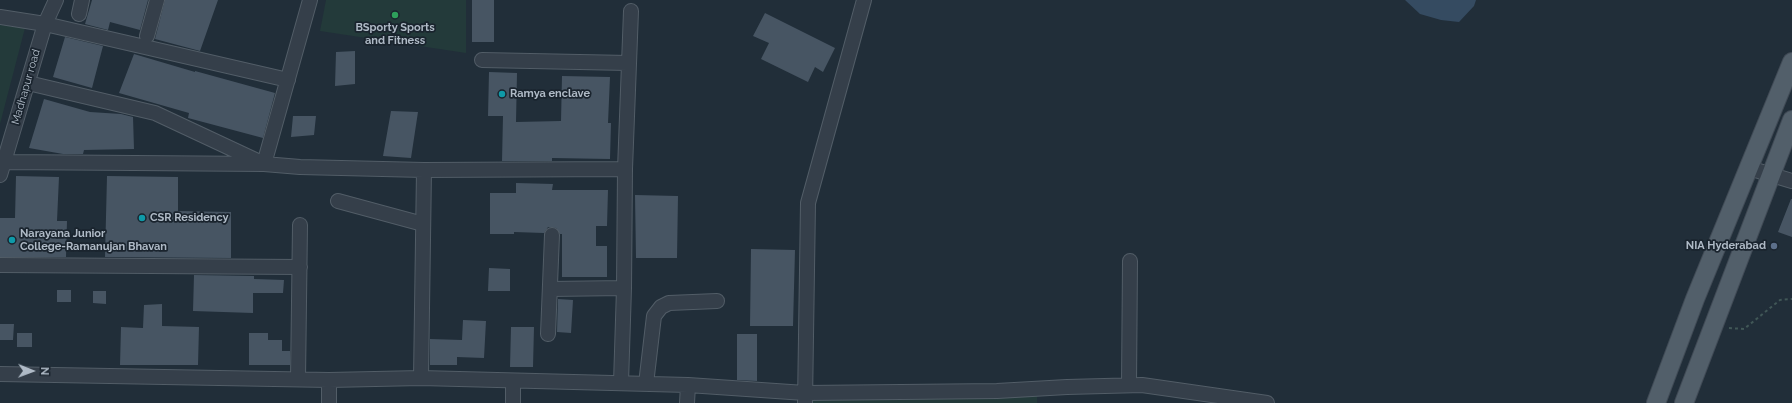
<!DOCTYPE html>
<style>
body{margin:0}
#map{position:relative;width:1792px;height:403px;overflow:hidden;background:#212e39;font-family:Raleway,sans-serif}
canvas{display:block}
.north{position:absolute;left:12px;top:351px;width:40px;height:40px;-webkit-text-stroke:3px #1a242e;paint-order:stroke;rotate:91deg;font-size:11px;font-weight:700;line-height:16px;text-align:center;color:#afbac6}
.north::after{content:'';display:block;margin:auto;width:14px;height:18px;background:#afbac6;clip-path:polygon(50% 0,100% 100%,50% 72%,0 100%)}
</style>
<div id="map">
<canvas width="1792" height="403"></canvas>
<div class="north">N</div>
</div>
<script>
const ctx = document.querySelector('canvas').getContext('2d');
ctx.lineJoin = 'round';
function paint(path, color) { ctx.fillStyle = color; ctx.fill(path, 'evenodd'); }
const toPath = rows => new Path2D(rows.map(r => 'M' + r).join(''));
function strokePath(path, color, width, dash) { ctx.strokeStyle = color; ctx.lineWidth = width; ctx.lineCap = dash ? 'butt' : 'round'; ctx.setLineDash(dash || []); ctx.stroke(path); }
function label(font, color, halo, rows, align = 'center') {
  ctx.font = font + ' Raleway,sans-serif'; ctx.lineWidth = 3.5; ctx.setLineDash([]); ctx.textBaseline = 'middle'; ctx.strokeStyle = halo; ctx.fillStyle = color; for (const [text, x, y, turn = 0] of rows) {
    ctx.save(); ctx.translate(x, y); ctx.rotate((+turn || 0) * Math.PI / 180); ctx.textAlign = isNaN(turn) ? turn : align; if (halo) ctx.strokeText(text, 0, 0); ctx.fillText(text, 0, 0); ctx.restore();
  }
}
const green = toPath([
 [326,0,466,0,466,53,320,31],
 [0,25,25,28,0,124],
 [1037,396,1037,403,813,403,813,400]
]);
const water = toPath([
 [1405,0,1476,0,1474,6,1459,22,1441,20,1420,14]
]);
const building = toPath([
 [92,0,148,0,140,30,110,22,108,30,85,24],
 [165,0,218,0,200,51,155,39],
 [472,0,494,0,494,42,472,42],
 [765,13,835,48,823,72,815,67,808,82,761,59,769,43,753,36],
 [65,37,103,46,92,88,53,77],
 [355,51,355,84,335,86,336,52],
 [134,54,195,72,195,71,275,93,263,138,188,118,189,113,119,93],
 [489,72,517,73,516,122,561,121,562,76,610,77,608,123,611,123,610,159,552,158,552,161,502,161,503,116,488,116],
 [44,99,90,112,121,114,133,117,134,149,84,150,83,154,63,154,29,148],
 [391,111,418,112,411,158,383,156],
 [293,116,316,116,314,135,291,137],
 [16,176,59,177,57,221,67,221,66,257,0,257,0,218,15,218],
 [107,176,178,177,178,211,231,212,231,258,105,257],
 [516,183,553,184,552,190,608,190,607,226,596,226,596,246,607,246,607,277,562,277,562,234,560,234,556,228,548,227,544,233,514,232,514,234,490,234,490,193,516,193],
 [635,195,678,196,677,258,636,258],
 [1791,199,1792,199,1792,237,1778,232],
 [751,249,795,250,793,326,750,326],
 [489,268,510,269,510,291,488,291],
 [194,275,254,276,254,279,284,280,283,293,253,293,253,313,193,311],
 [57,290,71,290,71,302,57,302],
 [93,291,106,291,106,304,93,303],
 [558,299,573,300,571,333,557,332],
 [162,304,162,326,199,327,198,365,120,365,121,327,143,328,144,305],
 [463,320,486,321,484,358,457,357,457,365,430,365,430,339,462,340],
 [0,324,14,324,13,340,0,340],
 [511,327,534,327,533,367,510,367],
 [17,333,32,333,32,347,17,347],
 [249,333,268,333,268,340,282,340,282,351,290,351,290,365,249,365],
 [737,334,757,334,757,381,737,380]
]);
const path = toPath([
 [1729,328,1744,329,1780,300,1792,299]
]);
const minor = toPath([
 [79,14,82,0],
 [0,17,45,24,288,80],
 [147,36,157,0],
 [482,60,628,63],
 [28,83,155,113,264,164,310,0],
 [4,162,264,164,300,167,424,170,625,169],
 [1749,168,1792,181],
 [0,175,45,24,56,0],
 [338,201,423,224],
 [0,265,300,267],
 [550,289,624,288],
 [548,334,552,235],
 [0,374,329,380,421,378,688,385,805,393,997,391,1067,387,1142,385,1267,403],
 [421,378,424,170],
 [298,379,300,225],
 [329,380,329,403],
 [621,383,624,288,625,169,631,11],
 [646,384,654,316,661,307,669,303,717,301],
 [1129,385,1130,261],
 [513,403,513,382],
 [687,403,688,385],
 [805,403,808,203,864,0]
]);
const major = toPath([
 [1656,403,1695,299,1792,62],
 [1684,403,1792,120]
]);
const markers = [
 [395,15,4,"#2e9e5b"],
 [502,94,4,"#0f9aa8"],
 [142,218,4,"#0f9aa8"],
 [12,240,4,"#0f9aa8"],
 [1774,246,4,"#5c6f8a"]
];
const poiNames = [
 ["BSporty Sports",395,28,"center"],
 ["and Fitness",395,41,"center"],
 ["Ramya enclave",510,94],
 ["CSR Residency",150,218],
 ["Narayana Junior",20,234],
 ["College-Ramanujan Bhavan",20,247],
 ["NIA Hyderabad",1766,246,"right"]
];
const streetNames = [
 ["Madhapur road",26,87,-74]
];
paint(green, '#233a3a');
paint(water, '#354b61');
paint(building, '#475563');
strokePath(minor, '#525d67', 16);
strokePath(major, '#414b56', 20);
strokePath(path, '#415757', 2, [3, 3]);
strokePath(minor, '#353f4a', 14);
strokePath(major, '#525f6a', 18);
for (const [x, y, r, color] of markers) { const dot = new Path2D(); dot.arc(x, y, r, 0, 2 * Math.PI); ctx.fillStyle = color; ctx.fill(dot); strokePath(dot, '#1a242e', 1.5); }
label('bold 11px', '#afbac6', '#1a242e', poiNames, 'left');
label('11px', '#afbac6', '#1a242e', streetNames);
</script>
